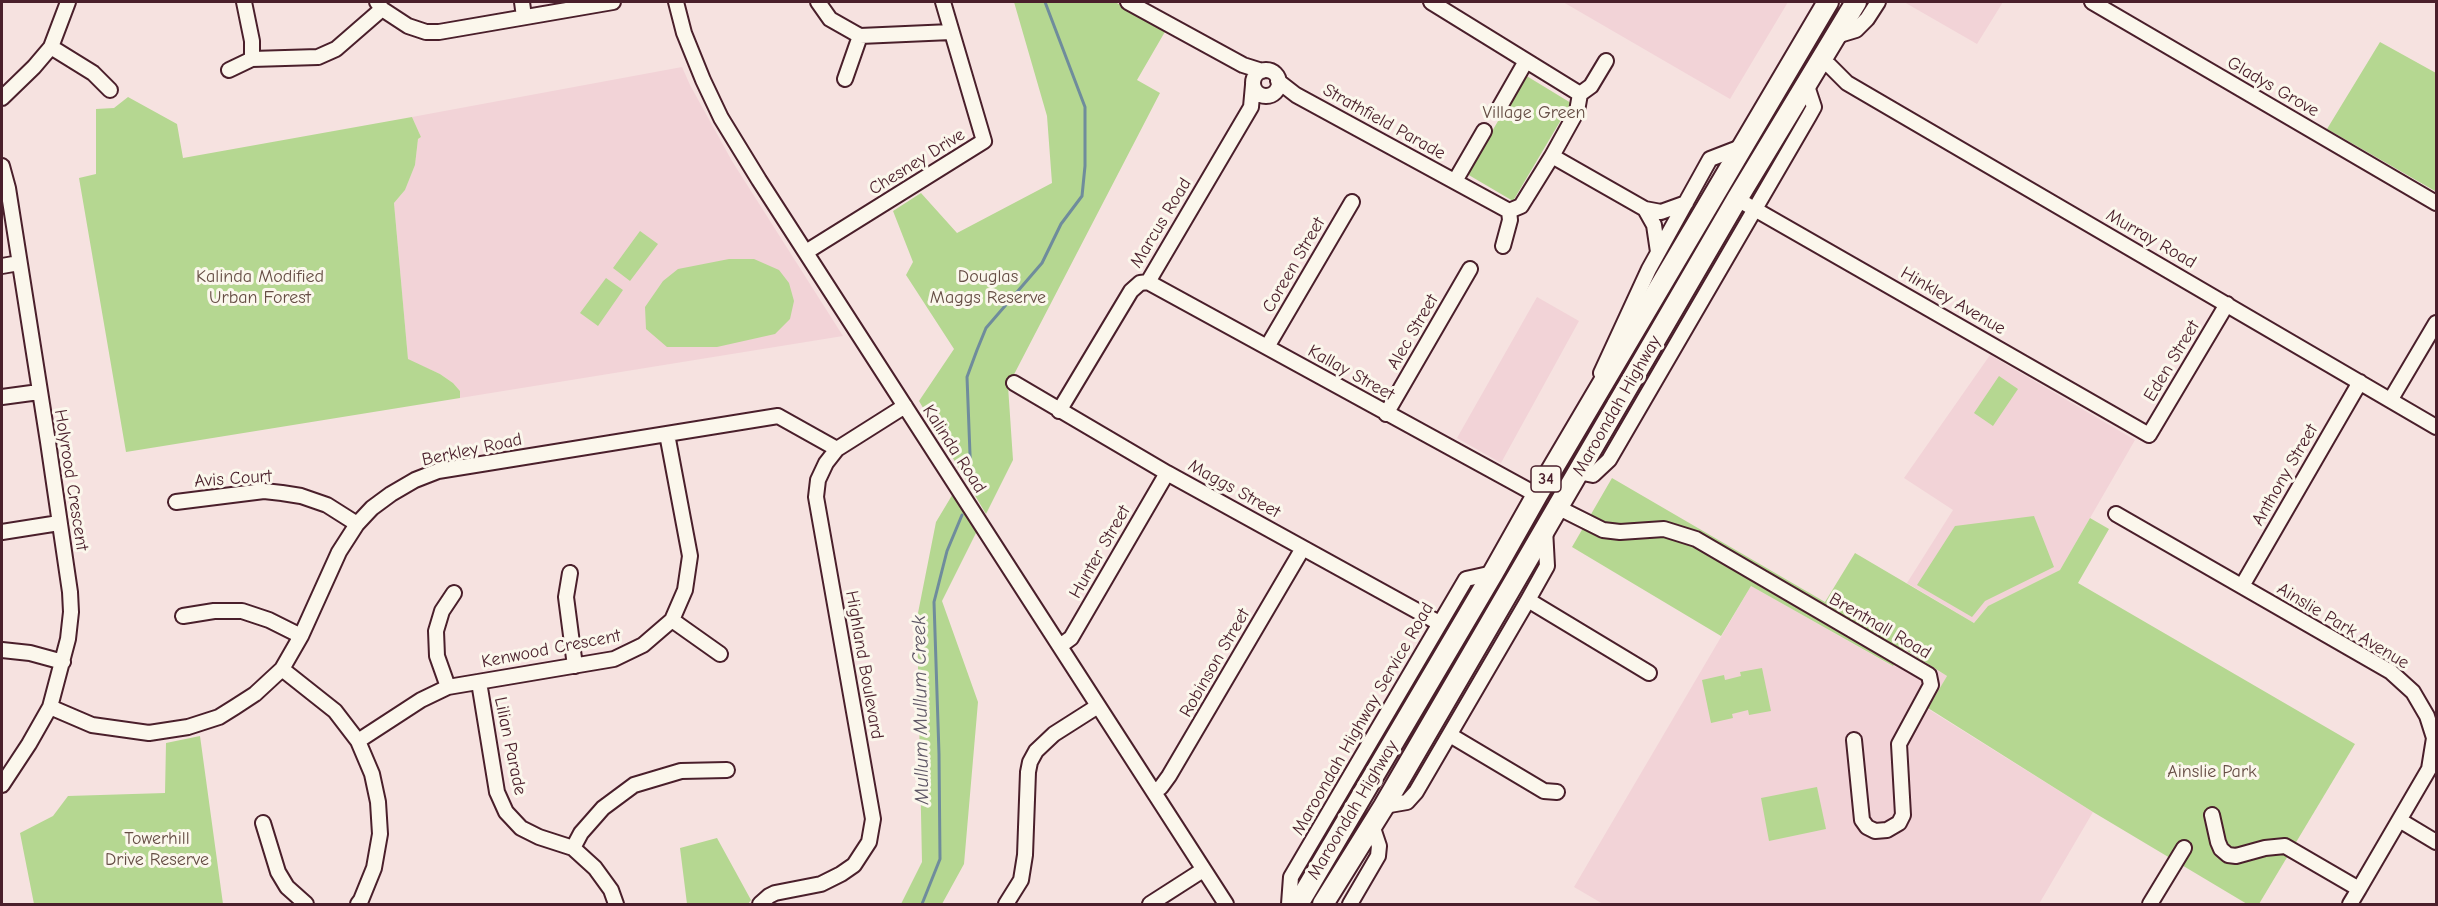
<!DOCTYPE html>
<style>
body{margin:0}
#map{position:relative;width:2438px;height:906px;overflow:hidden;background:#f6e2e0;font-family:"Comic Neue",sans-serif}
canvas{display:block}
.frame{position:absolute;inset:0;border:3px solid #4a1f2b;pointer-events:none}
</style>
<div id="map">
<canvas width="2438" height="906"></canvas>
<div class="frame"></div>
</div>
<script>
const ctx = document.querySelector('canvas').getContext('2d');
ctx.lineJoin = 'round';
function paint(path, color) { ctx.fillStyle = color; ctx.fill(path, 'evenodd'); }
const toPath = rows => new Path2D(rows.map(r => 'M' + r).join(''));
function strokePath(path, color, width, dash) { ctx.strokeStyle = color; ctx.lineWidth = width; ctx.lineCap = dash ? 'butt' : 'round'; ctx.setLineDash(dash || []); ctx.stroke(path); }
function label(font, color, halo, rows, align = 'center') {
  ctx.font = font + ' "Comic Neue",sans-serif'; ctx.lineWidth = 6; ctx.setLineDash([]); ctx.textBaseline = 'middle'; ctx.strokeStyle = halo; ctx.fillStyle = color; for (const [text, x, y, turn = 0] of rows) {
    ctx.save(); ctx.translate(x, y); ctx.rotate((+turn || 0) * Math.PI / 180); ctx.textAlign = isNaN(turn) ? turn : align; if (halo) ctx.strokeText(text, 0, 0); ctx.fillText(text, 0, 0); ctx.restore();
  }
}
const built = toPath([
 [1563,2,1788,2,1730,99],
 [1904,2,2003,2,1977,44],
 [682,67,690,85,732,161,843,336,460,398,460,391,453,383,440,374,408,360,394,203,405,190,415,165,418,139,421,137,412,117],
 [1537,297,1579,321,1501,463,1457,438],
 [1990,355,2135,440,2060,570,1988,606,1974,623,1907,583,1953,510,1904,478],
 [1751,586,1892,666,1903,649,1947,676,1928,709,2093,812,2039,904,1603,904,1574,887]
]);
const green = toPath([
 [1014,2,1115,2,1166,30,1137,80,1160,93,1008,386,1013,460,986,514,919,401,954,349,906,275,913,262,893,211,921,193,957,233,1052,183,1047,116],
 [2380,42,2436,73,2435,191,2327,129],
 [1525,75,1571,103,1513,201,1467,174],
 [128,97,177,124,183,158,412,117,421,137,418,139,415,165,405,190,394,203,408,359,440,374,453,383,460,391,460,398,126,452,79,178,96,174,96,109,114,108],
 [640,231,658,244,630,281,613,268],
 [729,259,754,259,779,270,789,283,794,301,790,319,775,334,717,347,667,347,646,329,645,307,663,281,678,269],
 [606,278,623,290,598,326,580,313],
 [1999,376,2018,389,1993,426,1974,413],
 [1612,478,1825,602,1855,553,1974,623,1988,606,2060,570,2090,518,2109,529,2078,583,2355,744,2259,904,2247,904,2093,812,1928,708,1947,676,1904,649,1893,666,1751,586,1721,636,1572,547],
 [957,487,981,523,942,601,978,702,964,864,942,904,901,904,922,862,917,618,936,522],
 [2034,516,2054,567,1985,601,1972,617,1917,585,1955,526],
 [1762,668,1771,711,1749,715,1748,710,1732,714,1733,718,1711,723,1702,680,1724,675,1725,680,1741,676,1740,672],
 [200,736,223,904,34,904,20,833,53,816,68,796,165,793,166,743],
 [1817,787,1826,829,1769,841,1761,798],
 [717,838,751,900,748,904,687,904,680,848]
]);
const stream = toPath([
 [971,480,967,377,977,350,986,328,1042,263,1061,224,1082,196,1085,166,1085,107,1045,2],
 [922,904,940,859,939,754,934,602,947,551,962,515]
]);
const minor = toPath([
 [244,2,252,41,252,59],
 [377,2,382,9,408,26,426,32,439,32,613,2],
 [522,2,524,17],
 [676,2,684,33,703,80,721,118,759,180,1226,904],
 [818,2,830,19,860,36,951,32],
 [1128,2,1243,65,1262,71],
 [1431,2,1580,94,1577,111,1552,156],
 [2092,2,2436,203],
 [1833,37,1856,30,1867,19,1878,2],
 [51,47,93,73,110,90],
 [1819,60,1830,66,1847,83,2436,427],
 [229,70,252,59,318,57,336,49,382,9],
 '1253 83a13 13 0 1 1 26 0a13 13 0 1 1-26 0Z',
 [845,79,860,36],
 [1278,81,1296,95,1509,211,1521,206,1552,156,1645,209,1661,212,1686,203],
 [1580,94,1591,86,1606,61],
 [2,98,34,67,51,47,68,2],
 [1498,110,1526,61],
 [2,166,8,188,48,442,70,592,71,612,68,639,50,707,29,744,2,785],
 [1455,181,1484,131],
 [1737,199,2149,435,2227,304],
 [1645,209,1654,225,1658,252],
 [1503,246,1510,220,1509,211],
 [806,252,984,141,943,2],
 [2,266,19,263],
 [1148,282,1537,495],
 [1267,347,1352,202],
 [1601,373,1649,269,1710,159,1741,147],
 [1014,383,1167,473,1439,623],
 [2,397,39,392],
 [2391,399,2436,323],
 [1059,411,1131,291,1140,283,1148,282,1251,107,1253,85],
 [1386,414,1470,269],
 [1578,472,1593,475,1609,460,1809,116,1814,107,1806,83],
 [176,502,264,491,282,493,301,496,327,505,357,524],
 [1557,507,1603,530,1620,532,1664,529,1696,539,1929,675,1931,685,1899,744,1903,815,1899,823,1887,830,1875,831,1867,827,1862,820,1854,740],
 [2116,514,2391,672,2413,692,2427,716,2434,738,2429,769,2359,889,2285,846,2265,848,2236,856,2228,855,2221,849,2218,842,2212,815],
 [2,532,59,523],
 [570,573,566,597,575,666],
 [2242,586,2360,382],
 [1528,600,1649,673],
 [183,616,214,611,242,611,269,620,301,636],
 [672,620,720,654],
 [1060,646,1071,638,1167,473],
 [2,650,30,653,63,662],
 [282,669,335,711,358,741,372,774,378,802,380,834,374,868,361,900,358,904],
 [479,682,497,792,506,812,521,828,539,837,573,848,595,868,611,890,616,904],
 [448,687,437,656,436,631,442,611,454,593],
 [50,707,92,725,149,733,188,727,219,717,235,707,255,694,282,669,301,636,339,552,357,524,372,508,391,494,415,480,438,471,778,416,837,449],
 [1450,735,1544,791,1557,792],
 [358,741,421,700,448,687,614,659,643,645,672,620,685,590,690,556,667,434],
 [1154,792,1161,787,1169,776,1303,548],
 [1384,806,1407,802,1416,792,1528,600,1547,566,1545,529],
 [2401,821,2436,842],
 [263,823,278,872,287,887,306,904],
 [573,848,581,833,603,808,634,785,681,771,727,770],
 [760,904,769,896,775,893,821,884,841,874,854,865,869,842,873,819,816,497,818,480,826,463,837,449,905,406],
 [1006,904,1021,880,1025,855,1028,772,1030,762,1036,751,1054,734,1098,706],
 [1150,904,1203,870],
 [1289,904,1291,877,1466,579,1493,573],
 [1350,904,1378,856,1379,846,1372,825],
 [2150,904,2184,848],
 [2350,904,2359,889]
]);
const highway = toPath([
 [1298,904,1493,573,1537,495,1828,2],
 [1323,904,1384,806,1737,199,1856,2]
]);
const shields = [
 [1546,479,30]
];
const shieldNames = [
 ["34",1546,479]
];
const streetNames = [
 ["Gladys Grove",2273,87,30],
 ["Strathfield Parade",1384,122,29],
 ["Chesney Drive",917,162,-32],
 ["Marcus Road",1161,223,-59],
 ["Murray Road",2151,239,30],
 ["Coreen Street",1294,265,-60],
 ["Hinkley Avenue",1953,301,30],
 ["Alec Street",1413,332,-60],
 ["Eden Street",2172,361,-59],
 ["Kallay Street",1351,373,29],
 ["Maroondah Highway",1617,406,-60],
 ["Kalinda Road",954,449,57],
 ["Berkley Road",472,450,-12],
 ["Anthony Street",2285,475,-60],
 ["Avis Court",233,479,-4],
 ["Holyrood Crescent",71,480,81],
 ["Maggs Street",1234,489,29],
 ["Hunter Street",1100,552,-60],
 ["Brentnall Road",1880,626,30],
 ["Ainslie Park Avenue",2343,626,31],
 ["Kenwood Crescent",551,649,-11],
 ["Robinson Street",1215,663,-60],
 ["Highland Boulevard",864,665,80],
 ["Maroondah Highway Service Road",1363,719,-60],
 ["Lilian Parade",510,746,78],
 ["Maroondah Highway",1353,810,-59]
];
const parkNames = [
 ["Village Green",1534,113],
 ["Kalinda Modified",260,277],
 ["Urban Forest",260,298],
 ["Douglas",988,277],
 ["Maggs Reserve",988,298],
 ["Ainslie Park",2212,772],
 ["Towerhill",157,839],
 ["Drive Reserve",157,860]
];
const waterNames = [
 ["Mullum Mullum Creek",921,710,-91]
];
paint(built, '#f2d3d7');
paint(green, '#b5d791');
strokePath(stream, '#6f8c9c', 3);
strokePath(minor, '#4a1f2b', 18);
strokePath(highway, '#4a1f2b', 24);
strokePath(minor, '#fbf7ec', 14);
strokePath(highway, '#fbf7ec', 20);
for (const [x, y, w] of shields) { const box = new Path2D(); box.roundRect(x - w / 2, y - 13, w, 26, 4.5); ctx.fillStyle = '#fbf7ec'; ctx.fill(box); strokePath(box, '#4a1f2b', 1.5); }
label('bold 16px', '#4a1f2b', null, shieldNames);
label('18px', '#4a1f2b', '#fbf7ec', streetNames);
label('18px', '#654d44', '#fbf7ec', parkNames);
label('italic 20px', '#5d5564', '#fbf7ec', waterNames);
</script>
